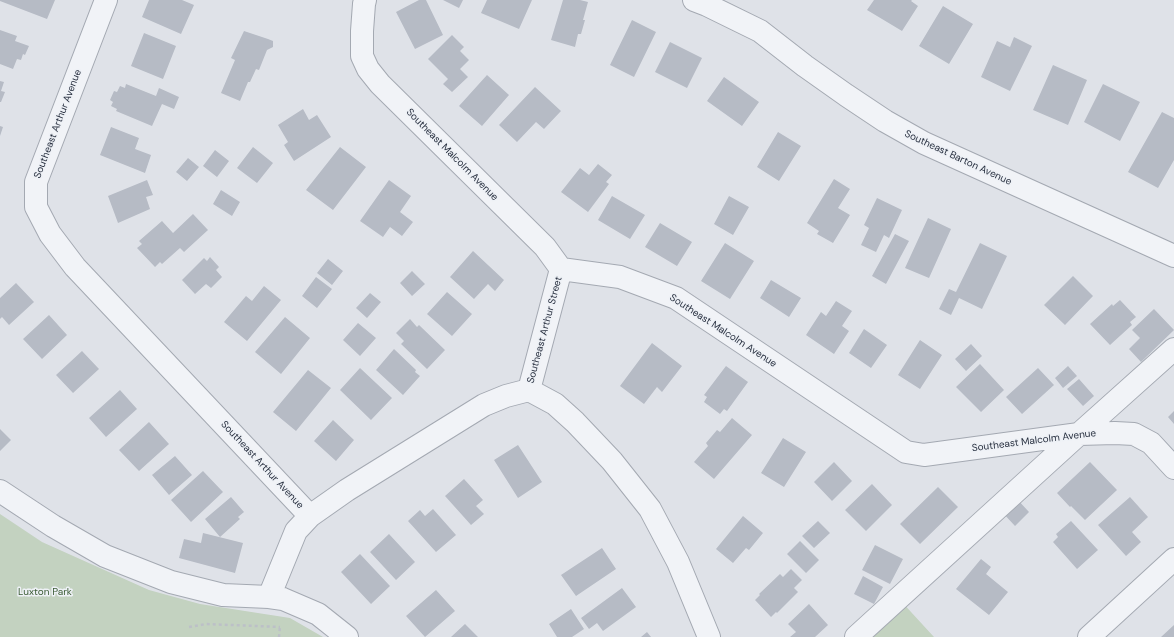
<!DOCTYPE html>
<style>
body{margin:0}
canvas{display:block;background:#dfe2e8}
</style>
<canvas width="1174" height="637"></canvas>
<script>
const ctx = document.querySelector('canvas').getContext('2d');
ctx.lineJoin = 'round';
function paint(path, color) { ctx.fillStyle = color; ctx.fill(path, 'evenodd'); }
const toPath = rows => new Path2D(rows.map(r => 'M' + r).join(''));
function strokePath(path, color, width, dash) { ctx.strokeStyle = color; ctx.lineWidth = width; ctx.lineCap = dash ? 'butt' : 'round'; ctx.setLineDash(dash || []); ctx.stroke(path); }
function label(font, color, halo, rows, align = 'center') {
  ctx.font = font + ' "DM Sans",sans-serif'; ctx.lineWidth = 3; ctx.setLineDash([]); ctx.textBaseline = 'middle'; ctx.strokeStyle = halo; ctx.fillStyle = color; for (const [text, x, y, turn = 0] of rows) {
    ctx.save(); ctx.translate(x, y); ctx.rotate((+turn || 0) * Math.PI / 180); ctx.textAlign = isNaN(turn) ? turn : align; if (halo) ctx.strokeText(text, 0, 0); ctx.fillText(text, 0, 0); ctx.restore();
  }
}
const green = toPath([
 [0,514,42,542,149,590,200,604,290,618,323,637,0,637],
 [900,600,934,637,860,637]
]);
const building = toPath([
 [0,0,55,0,47,19,0,1],
 [149,0,182,0,194,5,181,34,142,17],
 [419,0,426,0,443,35,415,49,396,12],
 [443,0,463,0,459,8],
 [487,0,532,0,519,29,481,13],
 [563,0,580,0,588,2,583,20,585,20,581,34,578,34,575,47,551,40],
 [874,0,912,0,911,1,918,6,902,31,867,10],
 [943,6,973,24,949,64,919,46],
 [632,20,656,32,634,77,610,65],
 [0,30,17,36,15,41,29,46,25,55,23,54,21,60,17,59,13,69,0,64],
 [244,31,268,39,273,41,273,47,267,50,259,70,256,69,250,82,248,82,240,101,221,93,235,60,231,58],
 [144,33,176,46,163,79,131,66],
 [452,35,464,47,460,51,469,60,460,69,468,77,452,92,443,84,448,79,428,59],
 [1014,37,1032,46,1010,91,981,77,997,41,1010,47],
 [670,42,702,58,687,88,655,72],
 [1053,65,1087,80,1068,125,1033,110],
 [487,75,509,95,482,126,459,106],
 [724,77,759,102,742,126,707,101],
 [0,81,4,82,1,91,5,92,1,102,0,102],
 [126,84,156,96,159,88,179,97,174,109,162,104,152,126,116,111,117,109,111,106,113,102,110,100,114,91,117,92,120,86,125,88],
 [1103,84,1140,102,1120,141,1084,122],
 [535,87,561,111,544,129,536,122,517,142,499,125],
 [303,109,309,120,317,115,331,137,294,161,284,145,288,142,278,125],
 [1162,112,1174,118,1174,160,1158,188,1128,172],
 [0,126,3,127,0,136],
 [111,127,139,138,135,149,151,155,145,173,100,155],
 [778,132,801,146,779,181,757,167],
 [253,147,273,163,257,183,237,168],
 [340,147,366,167,333,210,306,190],
 [215,150,229,161,217,177,203,166],
 [188,158,199,167,187,181,176,172],
 [598,164,612,175,606,182,609,184,588,212,561,192,580,168,589,175],
 [834,179,850,189,838,208,850,215,833,243,817,234,819,231,807,223],
 [147,180,153,195,146,197,150,209,118,223,108,196],
 [389,180,411,196,400,212,413,222,402,236,390,227,383,237,360,221],
 [221,190,240,202,232,216,213,204],
 [612,196,645,215,630,239,598,220],
 [729,196,749,207,733,235,714,224],
 [877,198,902,210,889,238,884,235,876,252,861,245,869,228,864,225],
 [193,214,208,230,184,252,180,248,162,264,160,262,155,267,137,248,142,244,139,241,162,221,173,233],
 [928,218,951,229,929,278,905,268],
 [660,223,692,242,677,266,645,247],
 [895,234,909,241,886,284,872,276],
 [725,243,754,261,730,299,701,281],
 [980,243,1007,256,982,309,959,298,951,315,939,309,949,289,956,292],
 [473,251,504,280,495,291,488,284,474,299,450,277],
 [210,257,219,267,216,270,222,277,211,288,206,284,195,294,182,280,204,258,207,261],
 [328,259,343,271,332,285,317,273],
 [412,271,425,284,412,296,400,283],
 [1073,276,1093,296,1065,325,1044,305],
 [316,277,332,289,317,308,302,296],
 [771,280,801,298,789,317,760,298],
 [16,283,34,302,9,325,2,317,0,319,0,298],
 [264,286,281,300,247,341,224,322,246,296,252,301],
 [447,292,472,314,452,336,427,314],
 [370,293,381,302,367,318,356,308],
 [1120,300,1136,317,1130,322,1132,325,1110,345,1090,324,1112,304,1113,306],
 [836,301,852,311,842,326,849,331,834,354,806,335,821,312,826,316],
 [1154,309,1174,330,1141,362,1129,349,1140,338,1132,330],
 [49,315,67,335,42,359,23,339],
 [285,317,310,338,281,374,255,352],
 [410,319,417,327,419,325,445,350,427,369,401,344,404,341,396,333],
 [358,323,376,338,360,356,343,340],
 [864,329,887,345,871,368,849,353],
 [920,340,942,355,920,389,898,375],
 [652,343,682,366,662,392,657,387,644,404,620,386],
 [971,344,982,356,966,371,955,359],
 [394,349,416,370,415,372,420,376,403,395,376,370],
 [82,351,99,369,73,393,56,375],
 [980,364,1004,390,981,412,956,387],
 [726,366,748,382,727,411,724,409,720,414,704,402,707,397,704,395],
 [1068,366,1077,376,1063,388,1055,378],
 [360,368,392,398,371,420,340,390],
 [1038,368,1054,385,1022,414,1006,397],
 [308,370,331,388,296,431,273,412],
 [1079,379,1094,396,1083,406,1067,389],
 [120,390,137,409,106,437,89,418],
 [1174,411,1174,424,1168,417],
 [732,418,752,435,714,479,694,462,708,446,706,443,717,430,720,432],
 [333,420,354,440,336,461,314,441],
 [149,422,169,444,139,471,119,450],
 [0,429,11,440,0,451],
 [783,438,806,452,784,487,761,473],
 [518,445,542,482,518,498,494,460],
 [175,456,192,475,169,495,152,475],
 [834,462,852,481,832,501,814,482],
 [1090,462,1117,490,1085,520,1071,506,1070,507,1057,493],
 [203,471,223,492,191,522,171,500],
 [464,479,483,500,476,506,484,514,471,525,445,496],
 [872,484,892,505,866,531,845,510],
 [938,487,958,507,920,544,900,524],
 [231,497,244,512,238,517,240,519,220,537,205,519],
 [1130,497,1148,517,1132,532,1141,542,1126,556,1098,525],
 [1016,498,1029,512,1015,526,1002,512],
 [433,509,456,535,436,552,408,521,420,510,425,516],
 [743,516,763,533,749,550,746,548,733,563,716,549],
 [818,521,830,533,814,548,802,536],
 [1071,521,1098,550,1077,569,1053,542,1058,537,1056,534],
 [203,533,243,543,235,573,179,558,184,539,201,543],
 [389,534,415,562,396,580,370,552],
 [800,541,819,560,806,573,787,554],
 [875,545,903,559,890,584,862,570],
 [602,548,616,569,576,596,561,575],
 [360,554,390,586,371,604,341,572],
 [981,559,991,567,986,574,1008,592,989,615,956,589],
 [791,569,802,580,794,588,798,592,777,613,776,612,771,617,755,600,760,595,759,594,780,574,783,577],
 [863,576,883,587,874,604,854,594],
 [622,588,636,607,603,631,597,623,589,629,581,618],
 [436,590,455,611,425,637,406,616],
 [809,604,828,625,815,637,790,637,796,632,788,624],
 [571,609,584,629,572,637,557,637,549,624],
 [465,624,478,637,451,637],
 [1174,625,1174,637,1161,637],
 [647,632,651,637,641,637]
]);
const path = toPath([
 [189,627,206,624,280,627],
 [279,637,280,626]
]);
const minor = toPath([
 [106,0,36,182,36,207,50,234,75,267,310,516],
 [365,0,364,4,362,31,362,56,368,69,380,84,545,247,561,269,620,277,676,298,906,452,924,455,1079,434,1115,433,1134,434,1151,443,1174,468],
 [694,0,707,5,760,31,805,66,846,95,885,121,924,143,1174,256],
 [529,390,561,269],
 [0,491,53,526,105,556,171,582,223,595,269,597,283,599,318,614,347,637],
 [269,597,296,531,310,516,347,490,484,405,506,396,529,390,555,404,575,422,612,461,650,509,678,562,709,637],
 [856,637,1079,434,1174,349],
 [1089,637,1174,559]
]);
const streetNames = [
 ["Southeast Arthur Avenue",58,124,-69],
 ["Southeast Malcolm Avenue",452,155,45],
 ["Southeast Barton Avenue",958,158,25],
 ["Southeast Arthur Street",545,330,-75],
 ["Southeast Malcolm Avenue",723,331,33],
 ["Southeast Malcolm Avenue",1034,441,-7],
 ["Southeast Arthur Avenue",262,465,47]
];
const parkNames = [
 ["Luxton Park",45,592]
];
paint(green, '#c3d2c0');
paint(building, '#b6bbc5');
strokePath(minor, '#a4a9b2', 24);
strokePath(path, '#bcc0c7', 2.5, [3, 3]);
strokePath(minor, '#f1f3f7', 22);
label('10px', '#272f3f', '#eef1f6', streetNames);
label('10px', '#3a5b34', '#eef1f6', parkNames);
</script>
